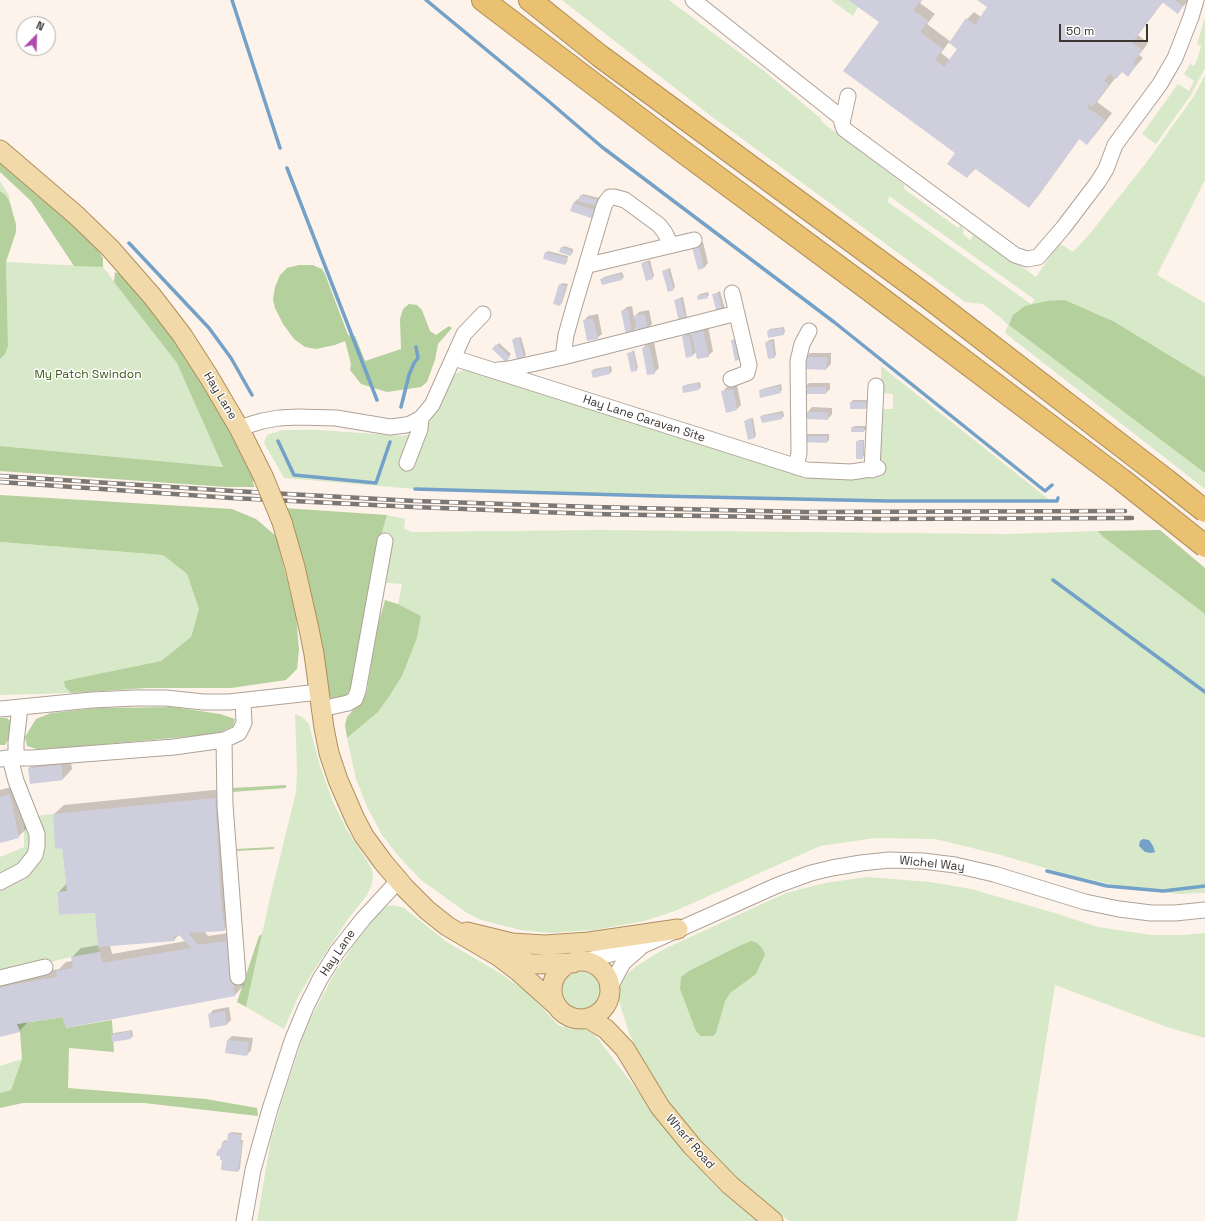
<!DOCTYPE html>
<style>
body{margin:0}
#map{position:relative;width:1205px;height:1221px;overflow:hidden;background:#fef3ea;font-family:"Space Grotesk",sans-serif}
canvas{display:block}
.north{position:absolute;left:16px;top:16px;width:40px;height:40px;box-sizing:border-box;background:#fff;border:1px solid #b1afad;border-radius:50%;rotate:23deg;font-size:11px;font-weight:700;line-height:16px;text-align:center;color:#3c3632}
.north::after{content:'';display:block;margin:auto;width:14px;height:18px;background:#af49ae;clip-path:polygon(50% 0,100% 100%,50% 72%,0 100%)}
.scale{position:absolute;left:1059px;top:24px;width:89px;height:18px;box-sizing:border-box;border:2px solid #3c3632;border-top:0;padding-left:5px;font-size:12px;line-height:14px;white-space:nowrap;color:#3c3632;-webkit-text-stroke:3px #fff;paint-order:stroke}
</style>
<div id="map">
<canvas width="1205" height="1221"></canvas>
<div class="north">N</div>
<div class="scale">50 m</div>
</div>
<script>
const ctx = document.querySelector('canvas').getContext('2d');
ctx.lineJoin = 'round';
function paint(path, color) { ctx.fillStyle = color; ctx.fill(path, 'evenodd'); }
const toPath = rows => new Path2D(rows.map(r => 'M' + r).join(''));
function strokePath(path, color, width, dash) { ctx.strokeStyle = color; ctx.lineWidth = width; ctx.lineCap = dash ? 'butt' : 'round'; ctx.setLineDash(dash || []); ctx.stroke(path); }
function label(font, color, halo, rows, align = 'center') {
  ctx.font = font + ' "Space Grotesk",sans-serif'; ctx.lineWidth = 3; ctx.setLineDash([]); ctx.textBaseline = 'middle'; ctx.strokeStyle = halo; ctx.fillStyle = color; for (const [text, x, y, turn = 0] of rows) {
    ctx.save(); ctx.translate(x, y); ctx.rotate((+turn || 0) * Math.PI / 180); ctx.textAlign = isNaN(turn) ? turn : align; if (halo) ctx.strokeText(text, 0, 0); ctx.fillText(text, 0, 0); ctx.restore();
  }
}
const green = toPath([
 [562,0,669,0,764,71,819,117,820,116,822,122,905,185,903,188,958,228,961,225,964,231,963,234,970,240,973,235,967,231,962,223,1036,277,1059,243,1073,252,1088,236,1146,163,1194,96,1205,75,1205,180,1157,275,1205,303,1205,377,1113,321,1065,300,1205,473,1205,489,1005,333,1008,325,1001,318,983,304,965,302,711,116],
 [889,196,1031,297,1035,300,1031,304,888,202],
 [831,0,848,0,858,7,853,16],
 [1205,17,1205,68,1191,95,1156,144,1142,134,1178,84,1189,91,1194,81,1184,74,1190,64,1194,66,1198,57,1201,46,1197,44],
 [0,181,9,195,10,203,6,195,0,191],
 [6,262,103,267,177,362,223,467,0,446,0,359,8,346],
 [881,366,1051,501,888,501,657,496,415,489,284,478,264,443,267,435,282,430,319,430,403,436,416,432,427,426,438,408,449,381,457,373,466,369,799,473,876,461,879,409,893,409,893,394,881,393],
 [387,515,405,519,404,529,412,532,599,530,1007,534,1098,531,1102,536,1205,614,1205,893,1180,894,1136,890,1066,874,997,854,935,839,875,838,820,846,675,911,644,921,595,930,551,933,521,930,481,920,467,913,421,880,400,858,382,835,367,807,356,779,347,738,378,712,402,676,417,638,421,616,398,604,402,584,373,582,383,529],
 [0,542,163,555,187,574,199,609,191,637,161,661,65,681,65,687,71,693,0,695],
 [295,714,302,717,309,724,320,766,333,802,347,830,371,867,373,874,372,884,367,895,348,919,314,970,298,997,284,1029,246,1007,269,902,296,792,297,771],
 [53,814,55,848,62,848,67,891,57,893,59,915,95,913,98,947,100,952,71,957,0,974,0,857,24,847,24,826,41,815],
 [867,877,930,882,971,889,1055,913,1098,927,1152,935,1182,935,1205,933,1205,1038,1170,1028,1055,985,1017,1221,789,1221,760,1200,731,1174,703,1145,681,1120,653,1078,639,1054,629,1033,619,1001,618,993,621,983,626,975,635,967,664,949,786,893,825,883],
 [394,905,404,908,447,942,498,972,520,987,534,999,558,1025,572,1029,584,1029,595,1035,671,1135,695,1163,714,1184,742,1209,758,1221,257,1221,271,1139,282,1101,303,1037,311,1018,333,976,353,946,381,910,387,906],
 '562 990a19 19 0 1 1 38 0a19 19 0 1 1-38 0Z',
 [22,1059,11,1090,0,1093,0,1066]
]);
const forest = toPath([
 [0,162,49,203,97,248,103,258,103,267,74,266,31,201,0,172],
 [0,191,6,195,10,203,16,224,16,232,6,262,8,346,5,354,0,359],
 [299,265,313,265,322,269,325,274,348,335,355,336,365,361,401,349,400,319,403,309,409,304,417,305,422,310,430,331,436,335,449,326,452,328,438,344,435,360,427,382,421,387,387,392,361,384,350,370,351,364,345,341,335,345,316,349,305,347,294,339,283,324,275,308,273,300,275,287,280,275,287,268],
 [115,272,126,277,175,340,235,439,254,477,253,483,255,487,227,487,0,471,0,446,223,467,177,363,114,282],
 [1065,300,1113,321,1205,377,1205,473,1009,325,1013,315,1025,306,1047,301],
 [0,495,232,509,256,519,276,536,296,615,299,650,297,669,286,680,231,688,147,688,71,693,65,687,64,681,161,661,191,637,199,609,187,574,163,555,0,542],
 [284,508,387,515,383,529,379,548,353,686,344,698,333,699,330,696,322,648,311,593,306,574],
 [1160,530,1205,568,1205,614,1102,536,1098,531],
 [385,600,398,604,421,616,417,638,402,676,390,695,378,712,347,738,345,725,347,717,362,700,367,691,376,632],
 [173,707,220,714,235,719,233,726,217,734,40,750,27,746,25,737,36,719,51,713,98,708],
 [0,718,7,718,14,725,14,731,6,743,5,745,0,745],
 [286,785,286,788,232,792,232,788],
 [274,847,274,849,236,851,236,849],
 [262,934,246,1007,237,1002,259,936],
 [751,941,757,943,762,948,765,954,756,974,730,993,725,1001,716,1033,713,1036,701,1036,696,1031,680,989,681,977,689,971,741,945],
 [63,1017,66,1028,112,1020,114,1052,69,1048,68,1088,206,1099,257,1108,258,1116,144,1103,23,1103,0,1108,0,1093,11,1090,22,1059,20,1032,17,1024]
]);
const water = toPath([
 [1143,839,1149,840,1153,846,1155,852,1151,853,1145,852,1139,846,1140,841]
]);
const shadow = toPath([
 [850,0,922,0,920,3,935,14,927,24,951,42,967,19,974,12,981,17,989,7,979,0,1189,0,1177,13,1163,2,1138,35,1148,43,1139,55,1143,58,1128,75,1123,71,1116,77,1097,102,1112,113,1094,136,1087,144,1080,138,1036,199,1029,206,976,168,967,177,956,153,880,22],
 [949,42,958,49,950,60,941,53],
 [583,194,599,198,596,205,600,206,594,218,573,203,578,199,580,199],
 [703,242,708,263,704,268,698,269,698,243],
 [564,246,573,249,573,252,571,254,562,248],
 [548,251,568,256,567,262,565,264,546,253],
 [650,260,654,276,652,278,642,264,644,262],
 [670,268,675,287,673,289,663,271],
 [622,272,624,277,622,279,602,279,604,277],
 [562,283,568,284,562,303,560,305,560,285],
 [720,291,725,309,722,311,713,295],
 [708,292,709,295,707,297,698,296,700,294],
 [683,297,687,317,685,319,675,301,677,299],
 [632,306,634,317,639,312,649,310,652,324,647,329,637,327,632,333,622,311,627,307],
 [598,314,602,334,597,338,584,321,588,316],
 [708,326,713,351,708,356,696,352,693,355,687,356,683,337,685,335,690,333,691,335,697,329],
 [784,327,785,332,783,334,768,331,770,329],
 [521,337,526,355,524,357,518,359,513,340,515,338],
 [774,339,776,355,774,357,767,342,769,340],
 [654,342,659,368,654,373,643,348,647,344],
 [499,343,511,354,506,360,493,349],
 [634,350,638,368,636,370,628,354],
 [810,353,831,353,831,364,826,369,806,357],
 [611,366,612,371,610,373,593,376,592,371,594,369],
 [700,382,701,387,699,389,683,387,685,385],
 [809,383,830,383,830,389,826,393,805,387],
 [781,384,782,390,780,392,760,391,762,389],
 [737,385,741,405,737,409,723,391,727,387],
 [853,400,868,400,868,406,866,408,851,402],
 [812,407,832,408,832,414,828,419,808,412],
 [783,411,784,416,782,418,761,417,763,415],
 [753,418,756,436,754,438,746,421,748,419],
 [854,426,866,426,866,429,864,431,852,428],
 [807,434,829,434,829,440,827,442,805,436],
 [859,440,864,440,864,456,862,458,857,442],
 [70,755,72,769,63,779,29,768,38,758],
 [19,785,28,827,18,837,0,842,0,790],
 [224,789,234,920,224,930,204,931,208,936,235,932,244,985,235,995,29,1021,19,1031,0,1036,0,982,22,975,59,969,66,962,72,961,72,957,81,948,99,945,96,912,58,893,67,883,63,847,54,814,64,805],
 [180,934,186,941,112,954,110,945,174,940],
 [229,1007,231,1020,227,1024,209,1015,213,1010],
 [132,1030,133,1036,131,1038,112,1035,114,1033],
 [232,1036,253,1038,251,1050,247,1055,228,1040],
 [231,1132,242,1133,241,1140,243,1140,240,1169,238,1171,222,1147,223,1142,225,1140,228,1141,229,1134]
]);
const stream = toPath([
 [232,0,280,148],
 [426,0,546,99,602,147,834,322,1045,491,1052,485],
 [287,168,377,400],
 [129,243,209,328,231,358,252,395],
 [401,407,409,375,414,363,418,358,416,347],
 [278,441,294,475,376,483,390,442],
 [415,489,657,496,888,501,1057,501,1058,498],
 [1053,580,1205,692],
 [1047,871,1107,886,1163,891,1205,886]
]);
const building = toPath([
 [848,0,921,0,913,10,928,21,920,32,943,49,935,60,944,67,957,49,949,43,966,18,975,25,987,7,977,0,1175,0,1183,6,1178,14,1162,2,1132,43,1142,50,1133,63,1136,66,1128,77,1122,72,1116,79,1110,74,1104,81,1109,85,1092,107,1088,104,1087,107,1105,120,1087,145,1079,139,1029,208,974,168,967,178,947,164,955,153,843,71,879,22],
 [580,195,598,200,596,206,578,201],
 [573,203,597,211,594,219,570,211],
 [699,246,704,268,698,270,692,247],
 [561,247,572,251,571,256,559,252],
 [545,252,567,258,565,265,543,259],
 [648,262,653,279,646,281,641,263],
 [668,269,674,290,668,292,662,271],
 [620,274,622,280,602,285,600,279],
 [559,284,566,286,560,306,553,304],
 [718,293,723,312,717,314,712,294],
 [707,294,708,298,698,300,697,296],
 [681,299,686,320,679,322,674,300],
 [628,310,632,334,626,335,621,311],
 [645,314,648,330,637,332,634,316],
 [593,318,598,339,587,341,583,320],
 [782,328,784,335,768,338,767,331],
 [703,330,709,357,697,359,691,333],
 [689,335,693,356,686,358,682,336],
 [519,338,524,358,517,360,512,340],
 [739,339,743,359,735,361,731,340],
 [772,341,775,358,768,359,765,342],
 [496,344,510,357,506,362,492,349],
 [649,346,655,374,647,375,642,348],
 [633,352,637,371,631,372,627,353],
 [805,357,827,357,826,370,804,369],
 [609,367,610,374,593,378,591,371],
 [698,383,699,390,683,393,682,386],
 [779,386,781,393,760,398,759,390],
 [804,387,826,387,826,394,804,394],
 [733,389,737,410,726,413,721,391],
 [850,402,866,402,866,409,850,409],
 [807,412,828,412,828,420,807,419],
 [781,413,782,419,762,423,760,416],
 [751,419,755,438,748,440,744,421],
 [851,427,864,428,864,432,851,432],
 [804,436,827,436,827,443,804,442],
 [856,441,863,441,863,459,856,459],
 [61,765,63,780,30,784,28,768],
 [10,794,19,838,0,843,0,797],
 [215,798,221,902,225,931,188,933,198,945,226,941,235,996,66,1028,63,1017,17,1024,20,1032,0,1037,0,988,11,985,57,977,56,971,73,968,71,957,100,952,102,963,191,948,179,935,173,937,175,941,98,947,95,913,59,915,57,892,67,891,62,848,55,849,53,814],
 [225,1011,227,1025,210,1028,208,1014],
 [130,1031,131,1039,112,1042,111,1035],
 [227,1040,249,1042,247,1056,225,1053],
 [228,1133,241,1135,240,1142,242,1142,238,1172,221,1170,222,1160,220,1160,220,1156,217,1156,216,1154,219,1149,221,1148,222,1142,227,1142]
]);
const minor = toPath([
 [693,0,843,119],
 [848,96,842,123,844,129,1015,255,1027,259,1038,257,1063,228,1098,182,1106,169,1115,145,1160,84,1175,58,1191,17,1196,0],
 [587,264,593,264,694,240],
 [563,357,566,335,573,310,604,206,606,202,610,197,614,197,625,200,659,225,665,233,671,245],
 [454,358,807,470,851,472,878,468],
 [498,370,509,369,563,357,737,313],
 [731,379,747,373,749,365,732,293],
 [239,428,262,421,279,418,298,417,336,418,390,427,406,425,412,423,421,418,432,405,464,334,483,314],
 [407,463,420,429,421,418],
 [796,467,799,453,798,361,802,344,809,331],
 [872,470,876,386],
 [0,709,92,700,136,698,166,698,203,702,229,702,319,692],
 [321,709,348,703,355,699,358,691,385,541],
 [224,740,225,805,238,977],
 [16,758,16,742,20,707],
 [0,759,7,758,33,758,174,747,224,740,239,733,244,723,243,701],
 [0,882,23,870,35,855,37,846,37,834,16,781,10,758],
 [581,962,644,945,778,885,811,873,832,868,861,863,889,860,923,861,955,865,994,874,1085,902,1119,909,1151,913,1175,913,1205,910],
 [0,978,45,967],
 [610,987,623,963,640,948],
 [244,1221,253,1170,270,1109,292,1041,306,1007,320,979,337,952,363,919,398,881]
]);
const major = toPath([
 [0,150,77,216,110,248,152,296,182,335,209,377,239,428,263,476],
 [282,522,295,567,309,629,314,654,324,728,329,753,338,780,355,819,364,836,383,862,405,888,427,910,447,926,498,956,519,972,558,1007],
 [467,932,512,943,545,945,589,942,678,929],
 [505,958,532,964,573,963],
 '552 990a29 29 0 1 1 58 0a29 29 0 1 1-58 0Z',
 [587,1018,606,1029,625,1049,660,1107,692,1146,730,1185,773,1221]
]);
const highway = toPath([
 [483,0,682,151,867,288,1122,480],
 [530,0,600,56,928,297,1166,480]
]);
const rail = toPath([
 [0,476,233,491,415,501,593,507,805,512,1125,511],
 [0,482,232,498,414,507,592,514,876,519,1132,518]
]);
const majorBridge = toPath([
 [263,476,282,522]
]);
const highwayBridge = toPath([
 [1122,480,1205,546],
 [1166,480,1205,511]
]);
const parkNames = [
 ["My Patch Swindon",88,375]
];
const streetNames = [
 ["Hay Lane",220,396,59],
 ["Hay Lane Caravan Site",644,419,18],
 ["Wichel Way",932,864,6],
 ["Hay Lane",338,953,-56],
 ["Wharf Road",690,1142,49]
];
paint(green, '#d7e9c9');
paint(forest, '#b4d09c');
paint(water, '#73a1c7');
paint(shadow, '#0003');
strokePath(stream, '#73a1c7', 3.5);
paint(building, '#cecedd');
strokePath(minor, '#afa297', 17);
strokePath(major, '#ad905b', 21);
strokePath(highway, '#ad905b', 24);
strokePath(minor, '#fff', 15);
strokePath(major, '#f2d9aa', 19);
strokePath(highway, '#eac071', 22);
strokePath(rail, '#7e7671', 4.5);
strokePath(rail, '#fff', 3, [9]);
strokePath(majorBridge, '#ad905b', 21, []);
strokePath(highwayBridge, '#ad905b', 24, []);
strokePath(majorBridge, '#f2d9aa', 19);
strokePath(highwayBridge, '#eac071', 22);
label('12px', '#38590f', '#fff', parkNames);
label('12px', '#3c3632', '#fff', streetNames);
</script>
